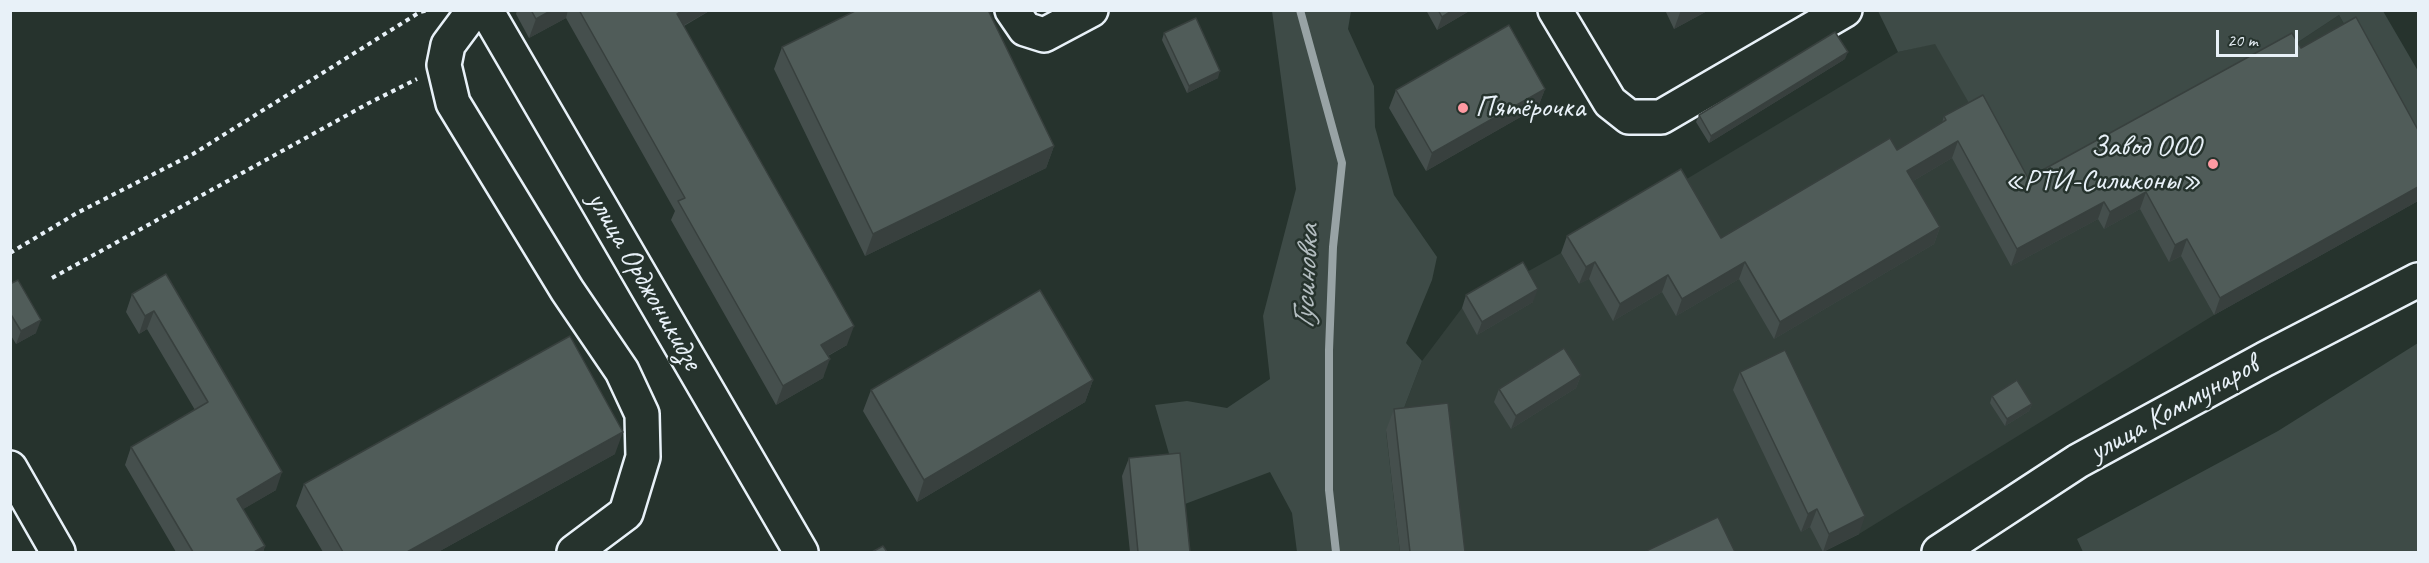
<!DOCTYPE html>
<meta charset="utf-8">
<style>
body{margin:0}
#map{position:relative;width:2429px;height:563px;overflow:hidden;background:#26332d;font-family:Caveat,sans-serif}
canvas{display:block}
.frame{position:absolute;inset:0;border:12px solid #e8f1f8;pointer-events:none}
.scale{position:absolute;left:2216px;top:30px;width:82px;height:27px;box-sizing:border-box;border:3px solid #e8f1f8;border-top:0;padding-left:8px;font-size:18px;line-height:21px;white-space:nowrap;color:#e8f1f8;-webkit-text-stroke:4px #26332d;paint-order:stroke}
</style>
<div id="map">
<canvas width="2429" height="563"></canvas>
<div class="frame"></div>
<div class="scale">20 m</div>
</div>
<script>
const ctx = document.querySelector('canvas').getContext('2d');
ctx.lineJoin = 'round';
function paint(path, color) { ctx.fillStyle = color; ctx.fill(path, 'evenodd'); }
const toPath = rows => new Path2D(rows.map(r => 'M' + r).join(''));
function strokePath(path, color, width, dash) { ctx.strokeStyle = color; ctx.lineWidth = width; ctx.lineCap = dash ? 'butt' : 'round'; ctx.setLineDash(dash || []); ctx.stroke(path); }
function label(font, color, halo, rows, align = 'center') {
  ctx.font = font + ' Caveat,sans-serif'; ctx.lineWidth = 5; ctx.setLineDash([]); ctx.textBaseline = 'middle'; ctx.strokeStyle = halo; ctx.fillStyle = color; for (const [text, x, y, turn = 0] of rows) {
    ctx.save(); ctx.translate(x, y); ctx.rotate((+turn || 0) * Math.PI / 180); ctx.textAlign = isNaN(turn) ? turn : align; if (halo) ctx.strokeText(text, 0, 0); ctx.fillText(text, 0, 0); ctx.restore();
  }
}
const built = toPath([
 [2339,15,2404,133,2195,280,2214,315,1859,534,1821,552,1400,552,1386,430,1396,429,1422,361,1462,308,1561,253,1579,284,1589,279,1675,186,1898,52,1935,43,1976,112,2286,50]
]);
const green = toPath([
 [1272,11,1351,11,1348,29,1374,86,1375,127,1394,195,1437,257,1432,280,1406,343,1422,361,1396,429,1386,431,1400,552,1297,552,1292,513,1270,472,1177,507,1174,471,1155,405,1187,401,1227,408,1270,379,1263,316,1296,189],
 [1878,11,2383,11,2418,71,2418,154,2339,15,2286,50,2022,195,1935,44,1898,52],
 [2418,343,2418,552,2083,552,2077,539,2278,431]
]);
const stream = toPath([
 [1300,10,1342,163,1333,247,1329,350,1329,490,1336,552]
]);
const path = toPath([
 [10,253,77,213,193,154,420,12,429,10],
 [52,278,369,103,417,79]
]);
const minor = toPath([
 [474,10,448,45,444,65,453,103,567,290,622,371,642,414,643,457,626,513,574,552],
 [486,10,801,552],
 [1012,10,1025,29,1044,35,1091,10],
 [1555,10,1610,102,1629,117,1661,117,1845,10],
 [10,468,58,552]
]);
const major = toPath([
 [1939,552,2078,461,2265,359,2418,280]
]);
const wall = toPath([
 [517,10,711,10,684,26,847,345,828,356,823,378,776,405,671,220,675,211,566,18,529,38,516,14],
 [1426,10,1471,10,1437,30],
 [1665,10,1709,10,1674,29],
 [1164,33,1218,78,1187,93,1162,40],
 [782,47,1054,146,1046,168,865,256,774,69],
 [2301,48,2418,130,2418,201,2214,315,2181,256,2169,262,2140,209,2104,229,2098,219,2011,266,1952,158,1913,181,1940,227,1934,244,1774,339,1739,279,1676,316,1662,292,1613,321,1589,279,1579,284,1561,253,1567,236,1721,238,1897,150,1942,123,1944,116,2028,178],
 [1845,59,1709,143,1696,122,1699,115],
 [1545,89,1538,107,1426,171,1389,108,1396,90],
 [166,274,276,490,243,509,265,546,263,552,176,552,125,465,131,447,195,410,147,329,139,334,126,312,132,294],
 [10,284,36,333,16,344,10,334],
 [1466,295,1533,302,1477,335,1462,308],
 [1740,372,1859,534,1823,552,1810,527,1801,532,1733,390],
 [1581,375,1576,388,1511,429,1494,402,1499,389],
 [1093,380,1085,402,917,502,863,411,871,390],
 [1992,396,2032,404,2029,411,2005,426,1990,403],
 [1394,409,1465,552,1400,552,1386,430],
 [615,454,438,552,323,552,296,506,304,484],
 [1129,458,1190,552,1130,552,1122,476]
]);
const shadedWall = toPath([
 [552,10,568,10,566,18,529,38,536,19],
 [684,10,711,10,670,33,677,14],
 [1453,10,1471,10,1437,30,1442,17],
 [1681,10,1709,10,1674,29],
 [1848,52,1845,59,1709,143,1711,136],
 [1220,71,1218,78,1187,93,1189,86],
 [1545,89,1538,107,1426,171,1432,153],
 [1958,141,1952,158,1901,188,1907,171],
 [1054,146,1046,168,865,256,873,234],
 [2418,187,2418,201,2214,315,2220,298],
 [2146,192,2140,209,2104,229,2110,212],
 [2104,202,2098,219,2011,266,2017,249],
 [1940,227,1934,244,1774,339,1780,322],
 [2187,239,2181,256,2169,262,2175,245],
 [1595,262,1589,279,1579,284,1586,267],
 [1745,262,1739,279,1676,316,1682,299],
 [1668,275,1662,292,1613,321,1620,304],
 [1538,289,1533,302,1477,335,1482,322],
 [154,311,147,329,139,334,145,316],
 [41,320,36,333,16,344,21,331],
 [854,326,847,345,814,363,821,345],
 [830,359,823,378,776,405,783,386],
 [1581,375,1576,388,1511,429,1516,416],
 [1093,380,1085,402,917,502,924,480],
 [2032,404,2029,411,2005,426,2007,419],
 [623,432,615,454,438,552,407,552],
 [282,472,276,490,230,517,237,499],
 [1817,509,1810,527,1801,532,1808,514],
 [1865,516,1859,534,1823,552,1829,534],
 [265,546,263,552,254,552]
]);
const building = toPath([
 [531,10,552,10,536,19,531,10],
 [579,10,684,10,677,14,854,326,821,345,830,359,783,386,678,201,685,198,579,10],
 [857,10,988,10,1054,146,873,234,782,47,857,10],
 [1438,10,1453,10,1442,17,1438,10],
 [2356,17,2418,130,2418,187,2220,298,2187,239,2175,245,2146,192,2110,212,2104,202,2017,249,1958,141,1907,171,1940,227,1780,322,1745,262,1682,299,1668,275,1620,304,1595,262,1586,267,1567,236,1681,169,1721,238,1890,138,1897,150,1946,120,1944,116,1983,95,2028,178,2292,33,2301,48,2356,17],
 [1196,18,1220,71,1189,86,1164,33,1196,18],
 [1509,25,1545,89,1432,153,1396,90,1509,25],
 [1835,32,1848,52,1711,136,1699,115,1835,32],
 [1523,262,1538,289,1482,322,1466,295,1523,262],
 [166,274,282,472,237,499,265,546,254,552,193,552,131,447,208,402,154,311,145,316,132,294,166,274],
 [18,280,41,320,21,331,10,313,10,284,18,280],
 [1040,290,1093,380,924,480,871,390,1040,290],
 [570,336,623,432,407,552,343,552,304,484,570,336],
 [1564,348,1581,375,1516,416,1499,389,1564,348],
 [1785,350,1865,516,1829,534,1817,509,1808,514,1740,372,1785,350],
 [2017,380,2032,404,2007,419,1992,396,2017,380],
 [1448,403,1465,552,1410,552,1394,409,1448,403],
 [1180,453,1190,552,1138,552,1129,458,1180,453],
 [1718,517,1735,552,1644,552,1718,517],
 [883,546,887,552,872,552,883,546]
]);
const markers = [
 [1463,108,6,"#ff9aa2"],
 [2213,164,6,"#ff9aa2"]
];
const poiNames = [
 ["Пятёрочка",1475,108],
 ["Завод ООО",2201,147,"right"],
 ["«РТИ-Силиконы»",2201,181,"right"]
];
const streetNames = [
 ["улица Орджоникидзе",644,281,60],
 ["улица Коммунаров",2174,409,-29]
];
const waterNames = [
 ["Гусиновка",1307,277,-87]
];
paint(built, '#333f3a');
paint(green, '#3e4b47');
strokePath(stream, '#98a3a5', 8);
strokePath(minor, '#e8f1f8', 38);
strokePath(major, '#e8f1f8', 38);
strokePath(path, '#e8f1f8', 4, [4.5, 4.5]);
strokePath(minor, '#26332d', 33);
strokePath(major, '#26332d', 33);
paint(wall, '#454f4d');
paint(shadedWall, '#38403e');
paint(building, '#505c59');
strokePath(building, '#38403e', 1.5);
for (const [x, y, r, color] of markers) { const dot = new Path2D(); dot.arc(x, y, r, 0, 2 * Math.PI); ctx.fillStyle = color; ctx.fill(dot); strokePath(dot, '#26332d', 2); }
label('30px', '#e8f1f8', '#26332d', poiNames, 'left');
label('30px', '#e8f1f8', '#26332d', streetNames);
label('italic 32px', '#b3bdc0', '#26332d', waterNames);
</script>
